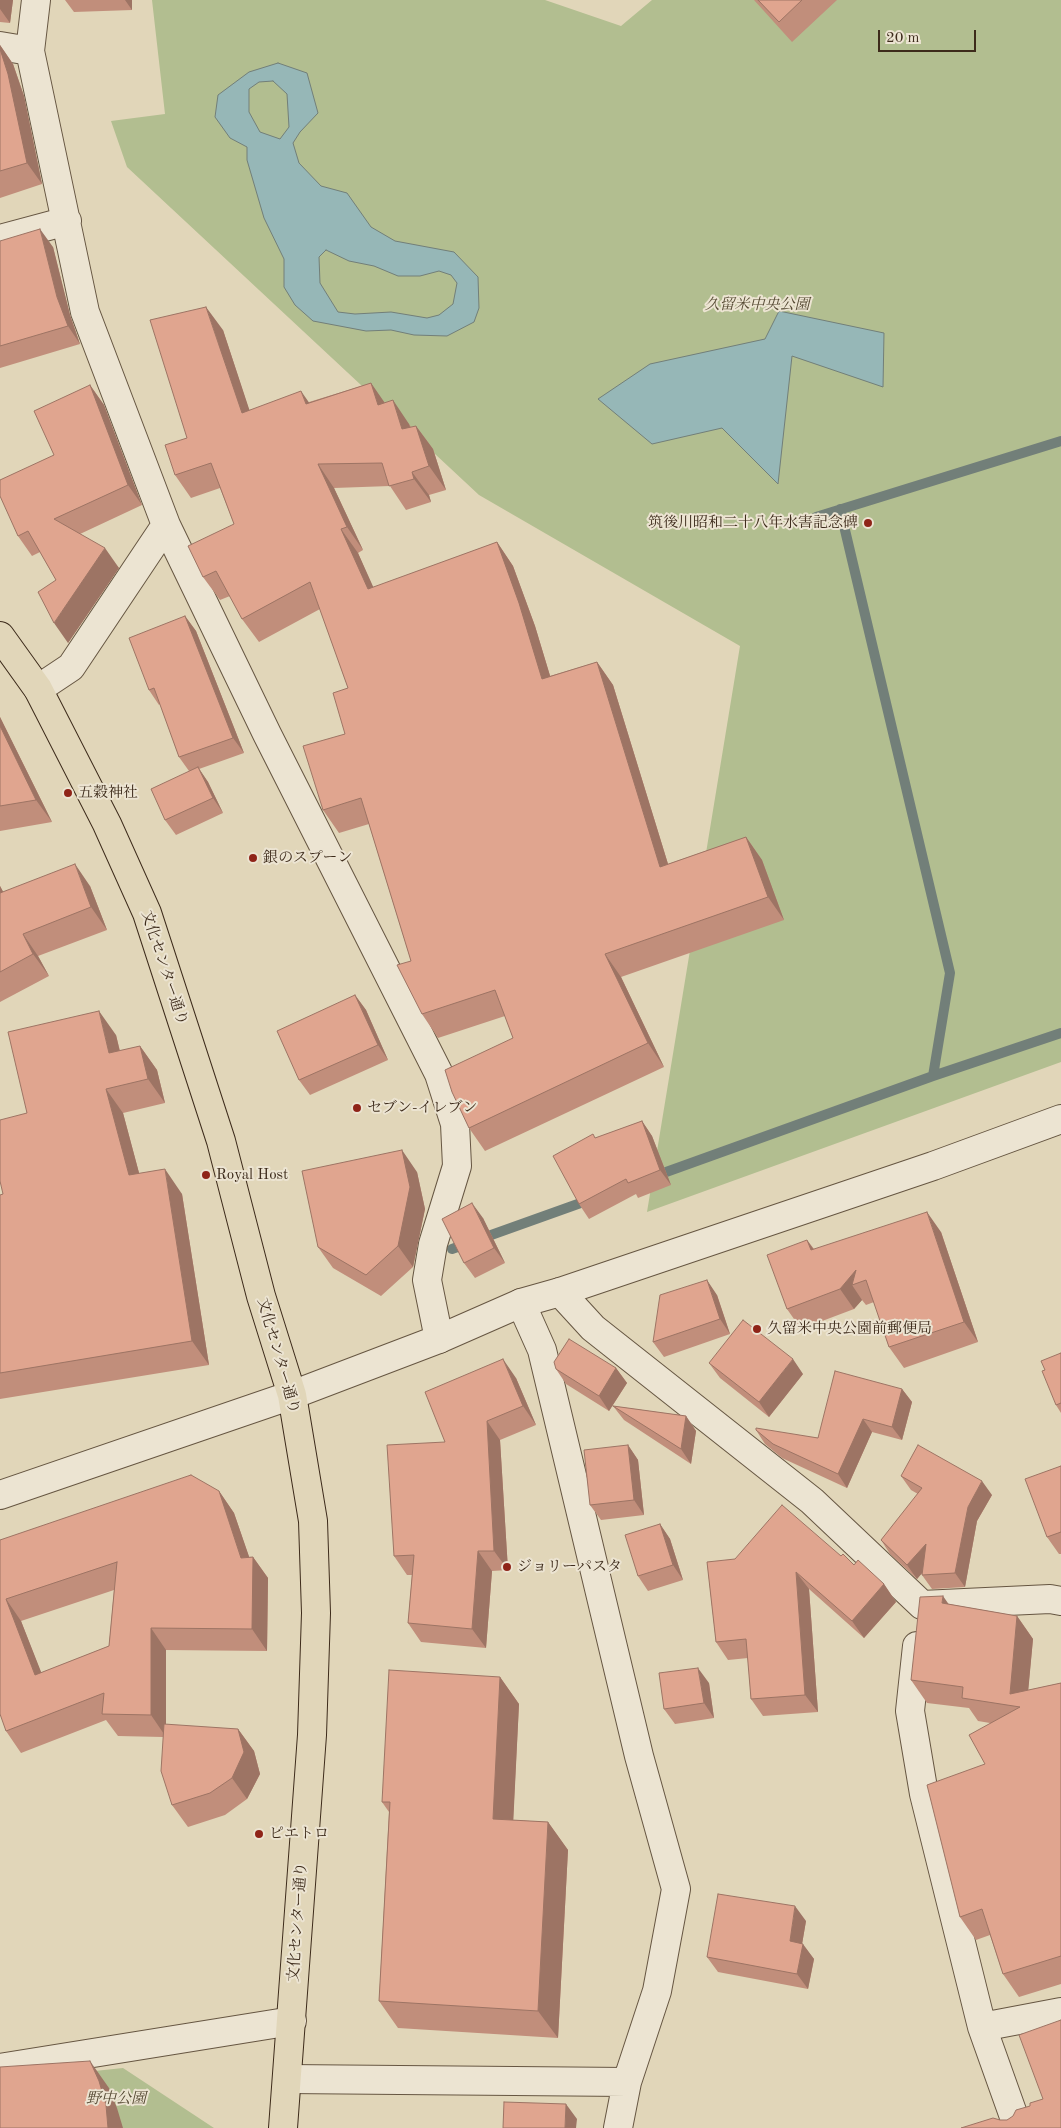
<!DOCTYPE html>
<meta charset="utf-8">
<style>
body{margin:0}
#map{position:relative;width:1061px;height:2128px;overflow:hidden;background:#e1d6b9;font-family:"Old Standard TT",serif}
canvas{display:block}
.scale{position:absolute;left:878px;top:30px;width:98px;height:22px;box-sizing:border-box;border:2px solid #3d2b1b;border-top:0;padding-left:6px;font-size:15px;line-height:18px;white-space:nowrap;color:#3d2b1b;-webkit-text-stroke:4px #ece4d2;paint-order:stroke}
</style>
<div id="map">
<canvas width="1061" height="2128"></canvas>
<div class="scale">20 m</div>
</div>
<script>
const ctx = document.querySelector('canvas').getContext('2d');
ctx.lineJoin = 'round';
function paint(path, color) { ctx.fillStyle = color; ctx.fill(path, 'evenodd'); }
const toPath = rows => new Path2D(rows.map(r => 'M' + r).join(''));
function strokePath(path, color, width, dash) { ctx.strokeStyle = color; ctx.lineWidth = width; ctx.lineCap = dash ? 'butt' : 'round'; ctx.setLineDash(dash || []); ctx.stroke(path); }
function label(font, color, halo, rows, align = 'center') {
  ctx.font = font + ' "Old Standard TT","Noto Serif JP",serif'; ctx.lineWidth = 4; ctx.setLineDash([]); ctx.textBaseline = 'middle'; ctx.strokeStyle = halo; ctx.fillStyle = color; for (const [text, x, y, turn = 0] of rows) {
    ctx.save(); ctx.translate(x, y); ctx.rotate((+turn || 0) * Math.PI / 180); ctx.textAlign = isNaN(turn) ? turn : align; if (halo) ctx.strokeText(text, 0, 0); ctx.fillText(text, 0, 0); ctx.restore();
  }
}
const green = toPath([
 [152,0,545,0,621,26,652,0,1061,0,1061,1062,647,1212,740,646,479,495,127,167,111,121,165,114],
 [123,2068,214,2128,0,2128,0,2081]
]);
const water = toPath([
 [278,63,307,73,318,113,300,132,293,143,299,163,321,186,347,193,371,227,395,241,454,252,478,277,479,308,474,322,447,336,414,335,391,330,366,331,313,321,295,305,284,287,284,259,264,218,247,160,247,147,230,138,215,117,218,95,249,72,278,63],
 [273,81,287,94,289,127,280,139,260,132,249,112,249,89,259,82,273,81],
 [326,250,349,261,374,266,398,276,420,276,439,271,451,275,457,283,453,304,439,315,427,318,391,312,355,314,338,312,320,283,319,257,326,250],
 [779,311,884,333,883,387,792,356,778,484,722,428,652,444,598,399,650,364,765,339,779,311]
]);
const stream = toPath([
 [840,509,950,973,933,1076],
 [816,517,1061,441],
 [655,1176,933,1076,1061,1033],
 [452,1249,589,1200]
]);
const minor = toPath([
 [36,0,30,51,85,312,166,525,267,734,439,1074,455,1124,457,1166,433,1244,427,1280,439,1339],
 [0,46,30,51],
 [0,239,67,221],
 [38,689,71,667,166,525],
 [560,1292,593,1328,812,1501,922,1605,1050,1599,1061,1601],
 [521,1303,542,1350,639,1756,676,1889,657,1991,627,2082,618,2128],
 [917,1646,910,1711,924,1794,982,2027,1018,2128],
 [982,2027,1061,2012],
 [0,2068,292,2021],
 [287,2079,627,2082]
]);
const tertiary = toPath([
 [0,1495,292,1395,439,1339,521,1303,560,1292,933,1166,1061,1119]
]);
const trunk = toPath([
 [0,636,38,689,107,824,147,913,221,1141,261,1296,292,1395,313,1521,316,1613,312,1735,283,2128]
]);
const wall = toPath([
 [0,0,13,0,10,23,0,22],
 [65,0,132,0,132,10,74,12],
 [754,0,837,0,792,42],
 [0,45,13,64,24,96,42,184,0,198],
 [0,241,53,247,70,315,80,344,0,368],
 [223,330,249,410,309,402,371,383,384,403,409,424,411,427,416,426,433,449,446,490,429,495,431,502,406,510,390,486,334,488,363,550,358,553,373,588,497,542,513,566,535,626,550,676,597,662,613,685,668,864,746,837,762,860,784,920,621,977,664,1067,485,1151,469,1128,513,1038,505,1016,438,1038,422,1014,411,961,369,824,339,833,323,810,345,734,348,688,320,609,259,642,242,619,230,596,220,600,203,577,234,524,220,488,191,498,175,475],
 [90,385,104,405,142,505,80,534,119,568,68,643,56,580,40,552,32,556,18,536,54,455],
 [185,616,196,631,244,753,199,769,208,782,223,813,176,835,165,820,189,771,179,757,160,704,159,705,149,690],
 [0,717,52,822,0,831],
 [0,886,3,892,90,886,107,930,38,956,49,976,0,1002],
 [355,995,366,1010,388,1060,310,1095,299,1080],
 [116,1035,120,1051,140,1046,157,1070,165,1103,123,1113,139,1173,182,1194,209,1365,0,1399,0,1195,3,1194,27,1113],
 [642,1121,652,1136,671,1185,638,1198,636,1194,589,1219,579,1204,596,1138],
 [417,1172,425,1209,413,1267,381,1296,333,1268,318,1247],
 [483,1218,505,1263,475,1278,464,1263],
 [941,1232,978,1342,904,1368,889,1347,874,1302,866,1305,862,1300,854,1309,801,1329,787,1309,807,1240,814,1249],
 [717,1295,730,1334,664,1357,653,1342],
 [1061,1353,1061,1413,1056,1405],
 [709,1363,803,1374,769,1417,720,1378],
 [616,1368,627,1383,609,1411,566,1384,556,1369],
 [516,1378,536,1425,500,1440,508,1570,492,1571,486,1648,421,1642,408,1623,412,1575,407,1575,394,1556,445,1442],
 [902,1389,912,1402,902,1440,872,1432,847,1488,782,1458,765,1444,756,1430,818,1438],
 [613,1406,686,1416,696,1431,691,1464,624,1420],
 [628,1445,638,1460,644,1515,601,1520,590,1505],
 [1061,1466,1061,1554,1059,1554,1047,1537],
 [901,1476,992,1495,977,1521,965,1587,932,1589,922,1575,922,1573,917,1579,890,1554,881,1540,918,1494,911,1490],
 [219,1491,234,1513,249,1557,253,1557,268,1578,267,1651,166,1650,166,1725,238,1729,254,1751,260,1774,247,1799,225,1815,188,1827,172,1805,163,1737,118,1736,106,1720,21,1753,6,1731,0,1540],
 [114,1590,109,1646,41,1673,21,1621],
 [660,1524,670,1539,683,1580,648,1591,638,1576],
 [841,1556,884,1584,896,1602,864,1638,809,1589,818,1712,763,1716,751,1699,748,1658,728,1660,716,1642,707,1562],
 [949,1604,1017,1616,1033,1639,1028,1690,1061,1683,1061,1984,1019,1997,1003,1974,990,1935,976,1940,960,1917,985,1764,990,1723,978,1721,969,1708,927,1703,911,1680],
 [500,1677,519,1704,513,1820,548,1822,568,1850,558,2038,398,2028,379,2001,389,1812,382,1802],
 [709,1683,714,1718,675,1724,664,1709],
 [806,1921,802,1944,814,1959,808,1989,718,1972,707,1957]
]);
const shadedWall = toPath([
 [0,0,13,0,10,23,0,9],
 [125,0,132,0,132,10],
 [0,45,13,64,24,96,42,184,27,163,0,49],
 [40,229,53,247,70,315,80,344,68,326,57,297],
 [206,307,223,330,258,436,242,413],
 [371,383,387,406,378,405],
 [90,385,104,405,142,505,128,485],
 [301,391,317,414,306,404],
 [393,400,409,424,418,452,402,429],
 [416,426,433,449,446,490,429,466],
 [318,464,334,488,363,550,347,527],
 [412,472,429,495,431,502,414,479],
 [341,529,358,553,385,613,368,589],
 [497,542,513,566,535,626,558,702,542,679],
 [105,548,119,568,68,643,54,623],
 [185,616,196,631,244,753,233,738],
 [597,662,613,685,676,890,660,867],
 [0,717,52,822,36,800,0,726],
 [198,767,208,782,223,813,213,798],
 [746,837,762,860,784,920,768,897],
 [75,864,90,886,107,930,91,907],
 [0,886,16,915,0,893],
 [23,934,38,956,49,976,33,954],
 [605,954,621,977,664,1067,648,1043],
 [355,995,366,1010,388,1060,378,1045],
 [99,1011,116,1035,126,1078,109,1053],
 [140,1046,157,1070,165,1103,148,1079],
 [106,1089,123,1113,146,1199,129,1175],
 [642,1121,652,1136,671,1185,660,1170],
 [402,1150,417,1172,425,1209,413,1267,398,1246],
 [165,1169,182,1194,209,1365,192,1341],
 [472,1203,483,1218,505,1263,494,1248],
 [927,1212,941,1232,978,1342,964,1322],
 [807,1240,821,1260,811,1250],
 [856,1270,852,1285,862,1300,854,1309,840,1289],
 [707,1280,717,1295,730,1334,720,1319],
 [503,1359,516,1378,536,1425,523,1406],
 [793,1359,803,1374,769,1417,759,1402],
 [616,1368,627,1383,609,1411,599,1396],
 [902,1389,912,1402,902,1440,892,1427],
 [686,1416,696,1431,691,1464,681,1449],
 [863,1419,872,1432,847,1488,838,1474],
 [487,1421,500,1440,508,1570,494,1551],
 [628,1445,638,1460,644,1515,634,1500],
 [982,1481,992,1495,977,1521,965,1587,955,1573,968,1507],
 [219,1491,234,1513,253,1568,253,1557,268,1578,267,1651,252,1629,241,1558],
 [660,1524,670,1539,683,1580,673,1565],
 [926,1544,936,1557,917,1579,907,1565],
 [478,1551,492,1571,486,1648,472,1629],
 [796,1572,809,1589,818,1712,805,1695],
 [884,1584,896,1602,864,1638,852,1621],
 [943,1596,959,1619,942,1603],
 [6,1599,21,1621,51,1697,35,1675],
 [1017,1616,1033,1639,1026,1715,1010,1694],
 [151,1628,166,1650,166,1737,151,1715],
 [698,1668,709,1683,714,1718,704,1703],
 [500,1677,519,1704,512,1847,493,1819],
 [238,1729,254,1751,260,1774,247,1799,232,1778],
 [548,1822,568,1850,558,2038,538,2011],
 [795,1906,806,1921,800,1956,790,1941],
 [803,1944,814,1959,808,1989,797,1974],
 [90,2061,109,2088,117,2108,123,2128,108,2128],
 [566,2104,577,2119,576,2128,565,2128]
]);
const building = toPath([
 [758,0,802,0,779,22,758,0],
 [0,49,8,74,27,163,0,171,0,49],
 [40,229,57,297,68,326,0,346,0,241,40,229],
 [206,307,242,413,301,391,306,404,371,383,378,405,393,400,402,429,416,426,429,466,412,472,414,479,389,486,382,463,318,464,347,527,341,529,368,589,497,542,519,603,542,679,597,662,660,867,746,837,768,897,605,954,648,1043,469,1128,452,1092,445,1070,513,1038,495,990,422,1014,397,965,411,961,361,798,323,810,303,746,345,734,333,693,348,688,310,582,242,619,216,571,203,577,188,546,234,524,211,463,175,475,165,445,187,438,150,320,206,307],
 [90,385,128,485,54,519,105,548,54,623,38,592,56,580,28,531,18,536,0,496,0,480,54,455,34,411,90,385],
 [185,616,233,738,179,757,154,688,149,690,129,638,185,616],
 [0,726,36,800,0,806,0,726],
 [198,767,213,798,165,820,151,789,198,767],
 [75,864,91,907,23,934,33,954,0,972,0,893,75,864],
 [355,995,378,1045,299,1080,277,1031,355,995],
 [99,1011,109,1053,140,1046,148,1079,106,1089,129,1175,165,1169,192,1341,0,1373,0,1195,3,1194,0,1181,0,1120,27,1113,8,1032,99,1011],
 [642,1121,660,1170,628,1183,626,1179,579,1204,553,1156,593,1134,595,1138,642,1121],
 [402,1150,410,1187,398,1246,366,1275,318,1247,302,1171,402,1150],
 [472,1203,494,1248,464,1263,442,1219,472,1203],
 [927,1212,964,1322,889,1347,866,1280,852,1285,856,1270,840,1289,787,1309,767,1255,807,1240,811,1250,927,1212],
 [707,1280,720,1319,653,1342,660,1295,707,1280],
 [743,1320,793,1359,759,1402,709,1363,743,1320],
 [569,1339,616,1368,599,1396,556,1369,554,1362,569,1339],
 [1061,1353,1061,1403,1056,1405,1042,1371,1045,1370,1041,1361,1061,1353],
 [503,1359,523,1406,487,1421,494,1551,478,1551,472,1629,408,1623,414,1555,394,1556,387,1445,445,1442,425,1392,503,1359],
 [835,1371,902,1389,892,1427,863,1419,838,1474,773,1444,756,1430,756,1428,818,1438,835,1371],
 [613,1406,686,1416,681,1449,613,1406],
 [628,1445,634,1500,590,1505,584,1450,628,1445],
 [918,1445,982,1481,968,1507,955,1573,922,1575,926,1544,907,1565,881,1540,922,1488,901,1476,918,1445],
 [1061,1466,1061,1532,1047,1537,1025,1479,1061,1466],
 [191,1475,219,1491,241,1558,253,1557,252,1629,151,1628,151,1715,102,1714,104,1693,6,1731,0,1714,0,1540,191,1475],
 [117,1562,109,1646,35,1675,6,1599,117,1562],
 [782,1505,841,1556,843,1554,854,1565,858,1560,884,1584,852,1621,796,1572,805,1695,751,1699,746,1639,716,1642,707,1562,735,1559,782,1505],
 [660,1524,673,1565,638,1576,625,1535,660,1524],
 [943,1596,942,1603,1017,1616,1010,1694,1061,1683,1061,1956,1003,1974,982,1909,960,1917,927,1785,985,1764,969,1735,1020,1707,962,1698,963,1687,911,1680,920,1597,943,1596],
 [698,1668,704,1703,664,1709,659,1673,698,1668],
 [389,1670,500,1677,493,1819,548,1822,538,2011,379,2001,390,1802,382,1802,389,1670],
 [164,1724,238,1729,244,1752,232,1778,210,1793,172,1805,161,1771,164,1724],
 [718,1894,795,1906,790,1941,803,1944,797,1974,707,1957,718,1894],
 [1061,2020,1061,2128,961,2128,993,2118,1000,2120,1007,2120,1013,2116,1016,2110,1030,2106,1030,2103,1043,2099,1019,2035,1061,2020],
 [90,2061,99,2081,106,2105,108,2128,0,2128,0,2067,90,2061],
 [504,2102,566,2104,565,2128,503,2128,504,2102]
]);
const markers = [
 [868,523,5,"#8f2418"],
 [68,793,5,"#8f2418"],
 [253,858,5,"#8f2418"],
 [357,1108,5,"#8f2418"],
 [206,1175,5,"#8f2418"],
 [757,1329,5,"#8f2418"],
 [507,1567,5,"#8f2418"],
 [259,1834,5,"#8f2418"]
];
const parkNames = [
 ["久留米中央公園",757,305],
 ["野中公園",116,2099]
];
const poiNames = [
 ["筑後川昭和二十八年水害記念碑",858,523,"right"],
 ["五穀神社",78,793],
 ["銀のスプーン",263,858],
 ["セブン-イレブン",367,1108],
 ["Royal Host",216,1175],
 ["久留米中央公園前郵便局",767,1329],
 ["ジョリーパスタ",517,1567],
 ["ピエトロ",269,1834]
];
const streetNames = [
 ["文化センター通り",164,968,72],
 ["文化センター通り",278,1356,74],
 ["文化センター通り",298,1922,-86]
];
paint(green, '#b2be90');
paint(water, '#96b7b7');
strokePath(water, '#727f79', 1);
strokePath(stream, '#727f79', 10);
strokePath(minor, '#665642', 30);
strokePath(tertiary, '#665642', 30);
strokePath(trunk, '#3d2b1b', 30);
strokePath(minor, '#ece4d2', 28);
strokePath(tertiary, '#ece4d2', 28);
strokePath(trunk, '#e1d6b9', 28);
paint(wall, '#c18e7b');
paint(shadedWall, '#9d7464');
paint(building, '#e0a58f');
strokePath(building, '#9d7464', 1);
for (const [x, y, r, color] of markers) { const dot = new Path2D(); dot.arc(x, y, r, 0, 2 * Math.PI); ctx.fillStyle = color; ctx.fill(dot); strokePath(dot, '#ece4d2', 2); }
label('italic 15px', '#544832', '#ece4d2', parkNames);
label('15px', '#3d2b1b', '#ece4d2', poiNames, 'left');
label('15px', '#3d2b1b', '#ece4d2', streetNames);
</script>
